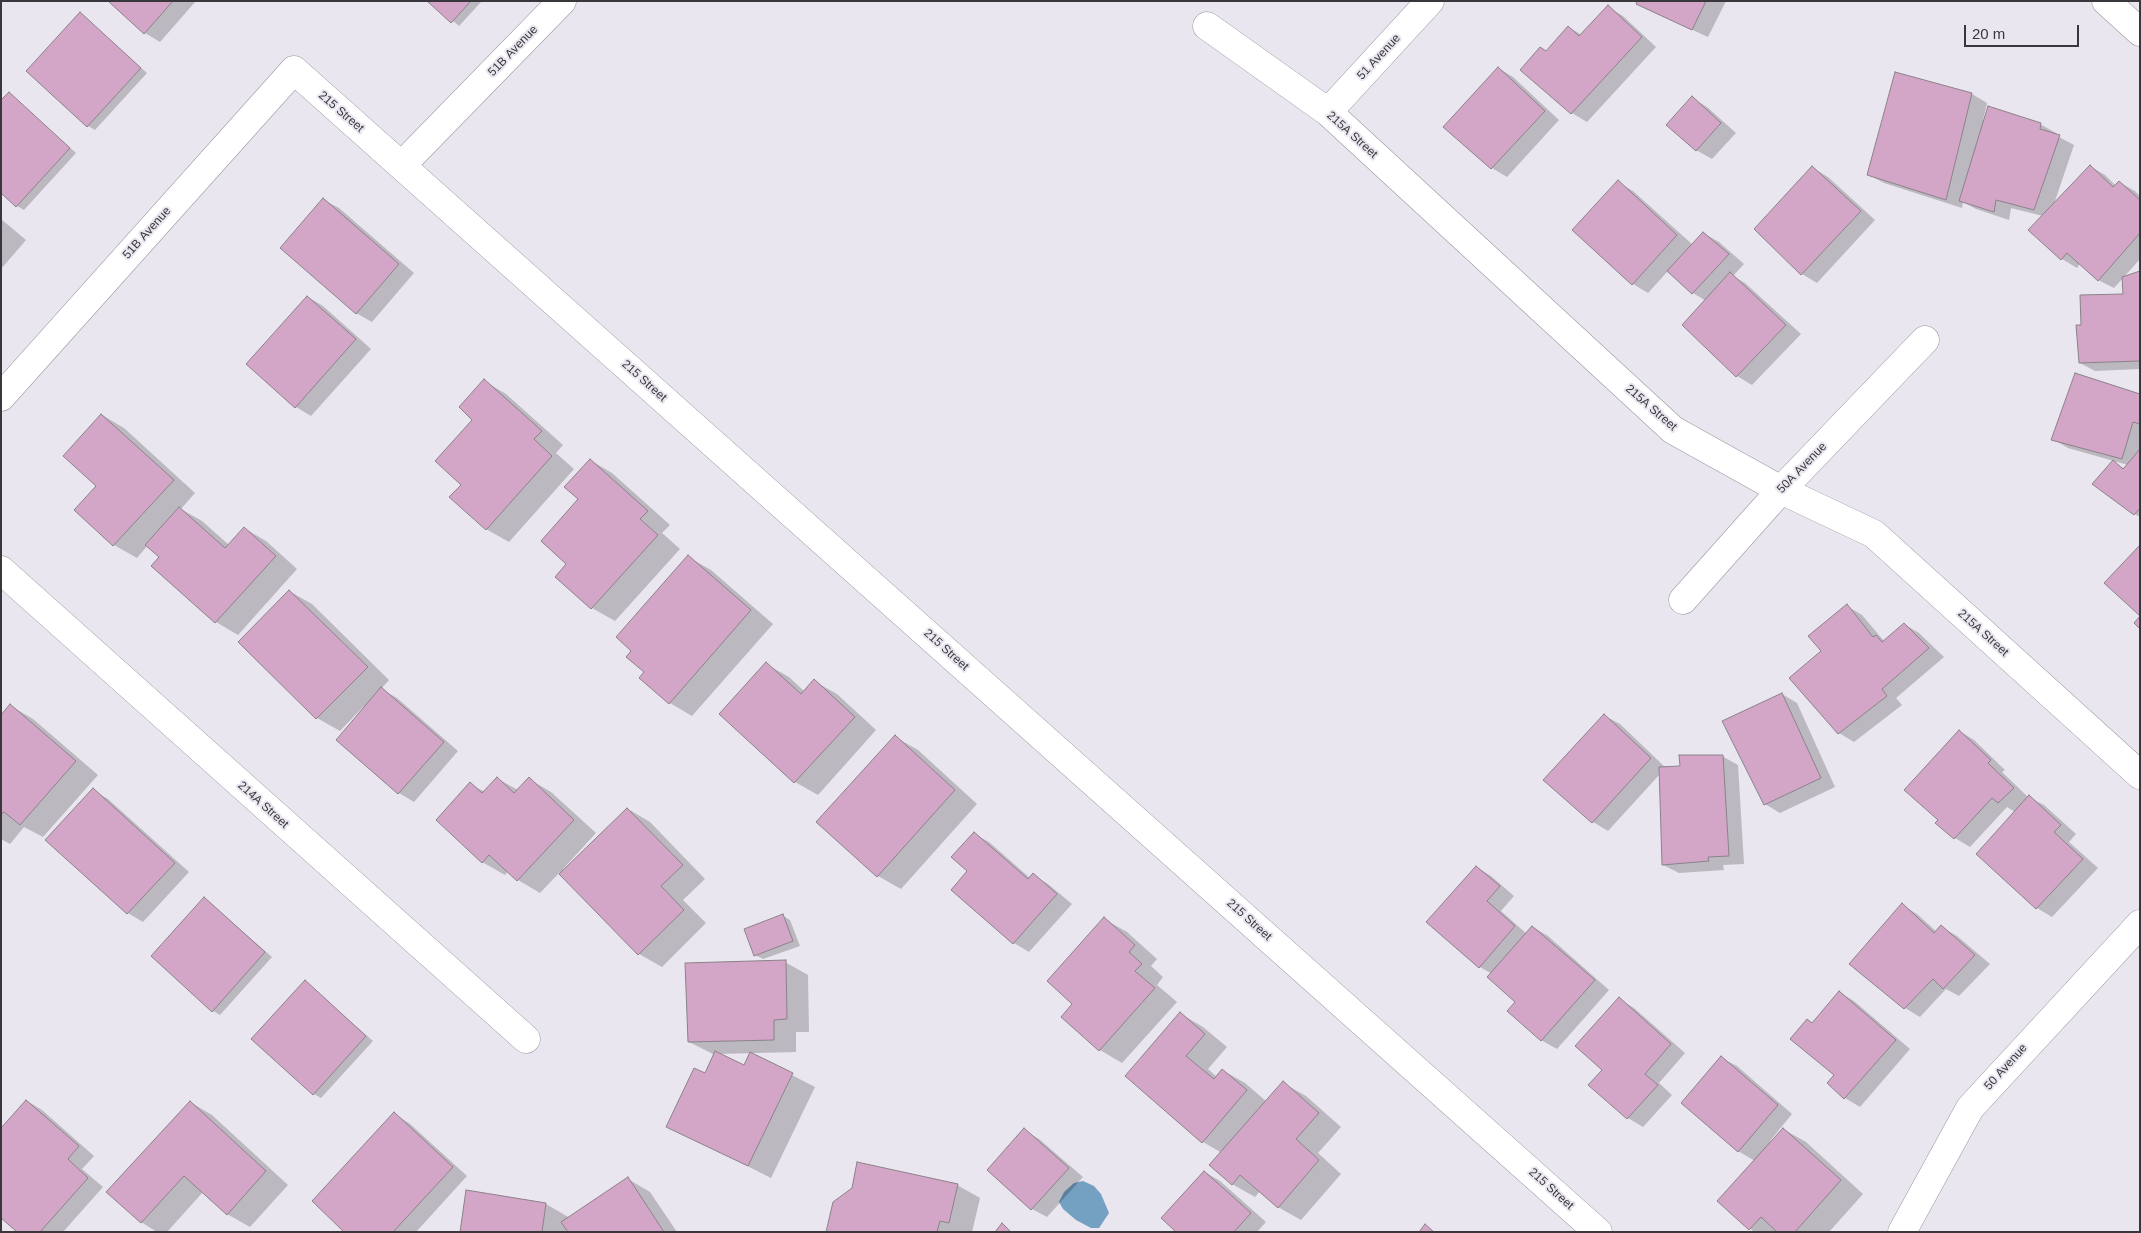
<!DOCTYPE html>
<style>
body{margin:0}
#map{position:relative;width:2141px;height:1233px;overflow:hidden;background:#eae6f0;font-family:Arial,sans-serif}
canvas{display:block}
.frame{position:absolute;inset:0;border:2px solid #39373b;pointer-events:none}
.scale{position:absolute;left:1964px;top:25px;width:115px;height:22px;box-sizing:border-box;border:2px solid #39373b;border-top:0;padding-left:6px;font-size:15px;line-height:18px;white-space:nowrap;color:#39373b;-webkit-text-stroke:4px #eae6f0;paint-order:stroke}
</style>
<div id="map">
<canvas width="2141" height="1233"></canvas>
<div class="frame"></div>
<div class="scale">20 m</div>
</div>
<script>
const ctx = document.querySelector('canvas').getContext('2d');
ctx.lineJoin = 'round';
function paint(path, color) { ctx.fillStyle = color; ctx.fill(path, 'evenodd'); }
const toPath = rows => new Path2D(rows.map(r => 'M' + r).join(''));
function strokePath(path, color, width, dash) { ctx.strokeStyle = color; ctx.lineWidth = width; ctx.lineCap = dash ? 'butt' : 'round'; ctx.setLineDash(dash || []); ctx.stroke(path); }
function label(font, color, halo, rows, align = 'center') {
  ctx.font = font + ' Arial,sans-serif'; ctx.lineWidth = 4; ctx.setLineDash([]); ctx.textBaseline = 'middle'; ctx.strokeStyle = halo; ctx.fillStyle = color; for (const [text, x, y, turn = 0] of rows) {
    ctx.save(); ctx.translate(x, y); ctx.rotate((+turn || 0) * Math.PI / 180); ctx.textAlign = isNaN(turn) ? turn : align; if (halo) ctx.strokeText(text, 0, 0); ctx.fillText(text, 0, 0); ctx.restore();
  }
}
const water = toPath([
 [1083,1181,1094,1186,1101,1194,1109,1213,1099,1228,1091,1228,1076,1220,1063,1209,1059,1202,1064,1192,1074,1183]
]);
const shadow = toPath([
 [110,1,196,1,160,42,145,33],
 [429,1,482,1,459,26],
 [1638,1,1726,1,1708,37,1653,12,1637,3],
 [1608,7,1623,16,1656,47,1587,122,1572,113,1546,52,1568,27,1582,35],
 [80,14,147,73,95,130,88,126],
 [1498,68,1513,77,1559,120,1507,177,1492,168,1445,127],
 [1896,73,1972,94,1987,103,1983,120,2040,124,2056,133,2055,135,2074,145,2054,204,2090,166,2105,175,2116,186,2119,182,2135,191,2140,196,2140,259,2114,288,2098,280,2080,263,2077,268,2062,259,2043,216,2011,208,2009,220,1976,209,1963,202,1962,208,1884,183,1869,175],
 [9,94,76,153,24,210,17,206],
 [1692,98,1707,107,1736,133,1712,159,1696,150],
 [1813,168,1828,177,1875,220,1817,283,1802,274],
 [1618,182,1633,191,1693,245,1703,233,1719,242,1744,264,1733,276,1745,283,1801,334,1752,385,1737,376,1684,325,1706,301,1693,293,1668,271,1648,293,1633,284],
 [324,200,339,208,414,273,372,322,356,313],
 [1,219,26,240,1,269],
 [2140,272,2140,369,2095,371,2080,363,2082,327,2125,296],
 [308,297,323,306,371,349,311,416,296,407,248,364],
 [484,381,506,394,563,445,556,453,574,469,509,542,486,529,474,420],
 [2140,395,2140,517,2135,514,2113,462,2125,469,2128,465,2068,448,2053,439],
 [102,415,124,428,195,493,181,509,202,521,229,545,244,528,266,541,297,569,238,635,216,622,161,557,148,545,137,558,114,545,98,486],
 [590,460,612,473,670,525,662,533,680,549,615,621,592,608,557,577,568,564],
 [688,557,711,570,773,624,692,716,670,703,646,672,633,651],
 [289,591,312,604,389,680,381,689,397,698,458,751,414,802,399,793,338,740,366,707,364,706,340,731,317,718],
 [1847,606,1862,615,1884,641,1904,624,1919,633,1944,657,1896,698,1902,705,1854,742,1839,733],
 [766,664,789,677,805,692,814,681,837,694,876,730,818,795,795,782],
 [1782,694,1797,703,1835,787,1780,813,1765,804],
 [11,706,33,719,98,775,43,837,24,827,10,844,1,839,1,716],
 [1605,716,1620,724,1666,768,1681,767,1722,756,1738,765,1744,864,1723,865,1724,870,1679,873,1663,865,1660,774,1608,831,1593,822],
 [1959,731,1974,740,2005,770,2002,772,2028,797,2044,805,2076,834,2069,842,2098,868,2052,917,2037,908,2015,812,2007,807,1970,847,1955,838,1940,820],
 [895,737,918,750,977,804,901,889,878,876,818,822],
 [498,779,518,790,529,779,551,792,596,833,563,869,565,870,628,809,650,822,705,879,683,900,706,923,662,967,639,954,560,872,540,893,518,880,508,871,505,875,482,862,470,784,485,792],
 [93,790,108,799,189,872,143,922,128,913,47,840],
 [974,834,989,842,1030,878,1033,875,1048,884,1072,904,1029,952,1014,943,952,889,968,871],
 [1476,867,1491,876,1514,896,1501,911,1527,934,1533,927,1548,936,1609,990,1557,1049,1541,1040,1517,1002,1492,974,1480,967],
 [204,898,272,957,220,1015,213,1011],
 [1902,905,1917,914,1937,932,1941,927,1957,936,1990,964,1959,996,1946,989,1920,1017,1905,1008,1851,964],
 [783,916,790,920,800,946,763,959,755,955],
 [1104,919,1127,932,1157,959,1151,966,1163,977,1157,985,1177,1002,1122,1063,1100,1050,1062,1017,1074,1004],
 [785,962,808,975,809,1032,796,1032,796,1052,719,1054,744,1067,751,1054,815,1087,771,1178,668,1126,706,1075,715,1055,689,1042],
 [305,982,373,1041,321,1098,314,1094],
 [1839,992,1854,1001,1910,1049,1860,1107,1845,1098,1829,1083,1835,1075,1813,1023],
 [1619,999,1634,1008,1685,1053,1659,1083,1672,1095,1643,1127,1628,1118,1590,1085,1604,1070],
 [1181,1014,1203,1027,1227,1047,1208,1069,1217,1077,1222,1070,1245,1083,1267,1102,1283,1083,1306,1096,1341,1127,1318,1153,1341,1174,1301,1220,1278,1207,1260,1191,1255,1197,1232,1184,1222,1153,1203,1142,1126,1076],
 [1721,1058,1737,1066,1792,1114,1770,1141,1771,1142,1783,1129,1806,1142,1863,1194,1829,1232,1754,1232,1719,1201,1755,1161,1738,1151],
 [27,1101,42,1110,94,1156,82,1169,103,1187,63,1232,19,1232],
 [190,1102,212,1115,288,1185,250,1227,227,1214,203,1192,167,1232,157,1232,141,1222],
 [394,1114,409,1123,467,1176,416,1232,346,1232],
 [1024,1130,1039,1139,1083,1177,1047,1217,1032,1209],
 [1205,1172,1220,1181,1266,1222,1257,1232,1178,1232],
 [628,1179,650,1192,677,1232,569,1232,567,1228,566,1232,461,1232,467,1192,546,1204,570,1218],
 [957,1185,980,1198,972,1232,828,1232]
]);
const building = toPath([
 [108,1,173,1,144,34,108,1],
 [427,1,471,1,451,23,427,1],
 [1637,1,1706,1,1692,30,1636,4,1637,1],
 [1608,5,1642,37,1571,114,1520,70,1540,47,1546,51,1568,26,1579,36,1608,5],
 [80,12,141,68,87,127,26,71,80,12],
 [1498,67,1545,111,1491,169,1443,127,1498,67],
 [1895,72,1972,93,1946,200,1867,175,1895,72],
 [9,92,70,148,16,207,1,193,1,100,9,92],
 [1692,96,1721,123,1696,151,1666,125,1692,96],
 [1988,106,2041,123,2040,129,2060,135,2034,210,1996,200,1994,212,1959,201,1988,106],
 [2090,165,2113,187,2119,181,2140,200,2140,233,2098,281,2067,253,2061,260,2028,230,2090,165],
 [1812,166,1861,211,1801,275,1754,229,1812,166],
 [1618,180,1677,235,1632,285,1572,230,1618,180],
 [323,198,399,264,356,314,280,248,323,198],
 [1703,232,1729,254,1692,294,1667,271,1703,232],
 [2140,271,2140,361,2079,363,2076,325,2081,325,2080,295,2123,294,2122,277,2140,271],
 [1730,272,1786,325,1736,377,1682,325,1730,272],
 [307,296,356,339,295,408,246,364,307,296],
 [2075,373,2140,394,2140,424,2133,422,2122,459,2051,440,2075,373],
 [484,379,542,431,534,439,552,456,486,530,449,497,461,485,435,461,472,420,459,407,484,379],
 [101,414,174,480,113,546,74,510,96,486,63,456,101,414],
 [2140,449,2140,508,2134,515,2092,484,2113,460,2123,469,2140,449],
 [590,459,648,511,640,519,658,535,591,609,555,577,566,564,541,541,578,499,564,487,590,459],
 [179,507,225,548,244,527,276,556,215,623,151,566,159,557,145,545,179,507],
 [2140,545,2140,616,2104,583,2140,545],
 [688,555,751,610,669,704,639,678,644,672,626,657,631,651,616,637,688,555],
 [289,590,368,667,316,719,238,642,289,590],
 [1847,604,1873,637,1876,635,1882,642,1904,623,1929,648,1882,689,1887,696,1838,734,1789,678,1821,651,1808,636,1847,604],
 [2140,616,2140,629,2134,623,2140,616],
 [766,662,801,694,814,679,855,717,794,783,719,714,766,662],
 [381,687,444,742,398,794,336,740,381,687],
 [1782,693,1821,778,1764,805,1722,721,1782,693],
 [10,704,76,761,20,825,4,812,1,814,1,715,10,704],
 [1604,714,1651,758,1592,823,1543,780,1604,714],
 [1959,730,1991,760,1988,763,2014,788,1998,803,1992,798,1954,839,1935,823,1938,820,1904,790,1959,730],
 [895,735,955,790,877,877,816,822,895,735],
 [1679,755,1723,755,1729,856,1708,857,1709,861,1662,865,1659,767,1680,766,1679,755],
 [497,777,514,793,529,777,574,820,517,881,489,855,482,863,436,820,470,782,482,793,497,777],
 [93,788,175,863,127,914,45,840,93,788],
 [2029,795,2061,825,2054,832,2083,859,2036,909,1976,854,2029,795],
 [627,808,683,865,661,886,684,910,638,955,559,874,627,808],
 [974,832,1028,879,1033,873,1057,894,1013,944,951,890,967,871,951,857,974,832],
 [1476,866,1500,886,1487,901,1515,926,1479,968,1426,922,1476,866],
 [204,897,265,952,212,1012,151,956,204,897],
 [1902,903,1934,933,1941,925,1975,955,1943,989,1933,979,1904,1009,1849,964,1902,903],
 [783,914,793,941,754,956,744,929,783,914],
 [1104,917,1135,945,1129,952,1142,964,1135,971,1155,988,1099,1051,1061,1017,1072,1004,1047,981,1104,917],
 [1532,926,1595,980,1541,1041,1507,1011,1515,1002,1487,977,1532,926],
 [786,960,787,1019,774,1020,774,1040,688,1042,685,963,786,960],
 [305,980,366,1036,313,1095,251,1039,305,980],
 [1839,991,1896,1040,1844,1099,1827,1083,1834,1075,1790,1039,1807,1019,1812,1023,1839,991],
 [1619,997,1671,1044,1645,1074,1658,1085,1627,1119,1588,1085,1602,1070,1575,1046,1619,997],
 [1180,1012,1205,1034,1186,1056,1214,1079,1222,1069,1247,1090,1202,1143,1125,1076,1180,1012],
 [715,1051,744,1065,750,1052,793,1073,748,1166,666,1127,694,1068,705,1073,715,1051],
 [1721,1056,1778,1105,1738,1152,1681,1103,1721,1056],
 [1283,1081,1319,1113,1296,1139,1319,1160,1278,1208,1240,1175,1232,1185,1209,1165,1283,1081],
 [26,1100,79,1146,68,1159,88,1178,40,1232,17,1232,1,1218,1,1128,26,1100],
 [190,1101,266,1171,227,1215,184,1176,141,1223,106,1192,190,1101],
 [394,1112,453,1167,393,1232,344,1232,312,1201,394,1112],
 [1024,1128,1069,1168,1031,1210,987,1170,1024,1128],
 [1783,1128,1841,1180,1795,1232,1777,1232,1761,1217,1749,1230,1717,1201,1783,1128],
 [857,1162,958,1184,949,1223,940,1221,937,1232,826,1232,833,1202,852,1188,857,1162],
 [1204,1171,1251,1213,1234,1232,1176,1232,1161,1218,1204,1171],
 [628,1177,664,1232,568,1232,561,1222,628,1177],
 [466,1190,546,1203,542,1232,460,1232,466,1190],
 [1002,1223,1011,1232,995,1232,1002,1223],
 [1425,1224,1434,1232,1419,1232,1425,1224]
]);
const minor = toPath([
 [1207,26,1328,112,1673,430,1781,490,1874,534,2140,775],
 [1328,112,1430,1],
 [402,165,562,1],
 [1,397,294,70,1598,1232],
 [1,570,526,1039],
 [1683,600,1781,490,1925,340],
 [1902,1232,1970,1108,2140,924]
]);
const secondary = toPath([
 [2106,1,2140,32]
]);
const streetNames = [
 ["51B Avenue",513,51,-46],
 ["51 Avenue",1379,57,-47],
 ["215 Street",341,112,41],
 ["215A Street",1352,135,42],
 ["51B Avenue",147,233,-48],
 ["215 Street",644,381,42],
 ["215A Street",1651,408,41],
 ["50A Avenue",1802,468,-46],
 ["215A Street",1983,633,42],
 ["215 Street",946,650,42],
 ["214A Street",263,805,42],
 ["215 Street",1249,920,42],
 ["50 Avenue",2006,1067,-48],
 ["215 Street",1551,1189,42]
];
paint(water, '#74a0c2');
paint(shadow, '#0003');
paint(building, '#d3a5c6');
strokePath(building, '#8b8289', 1);
strokePath(minor, '#99959f', 29);
strokePath(secondary, '#99959f', 29);
strokePath(minor, '#fff', 28);
strokePath(secondary, '#fff', 28);
label('12px', '#39373b', '#eae6f0', streetNames);
</script>
